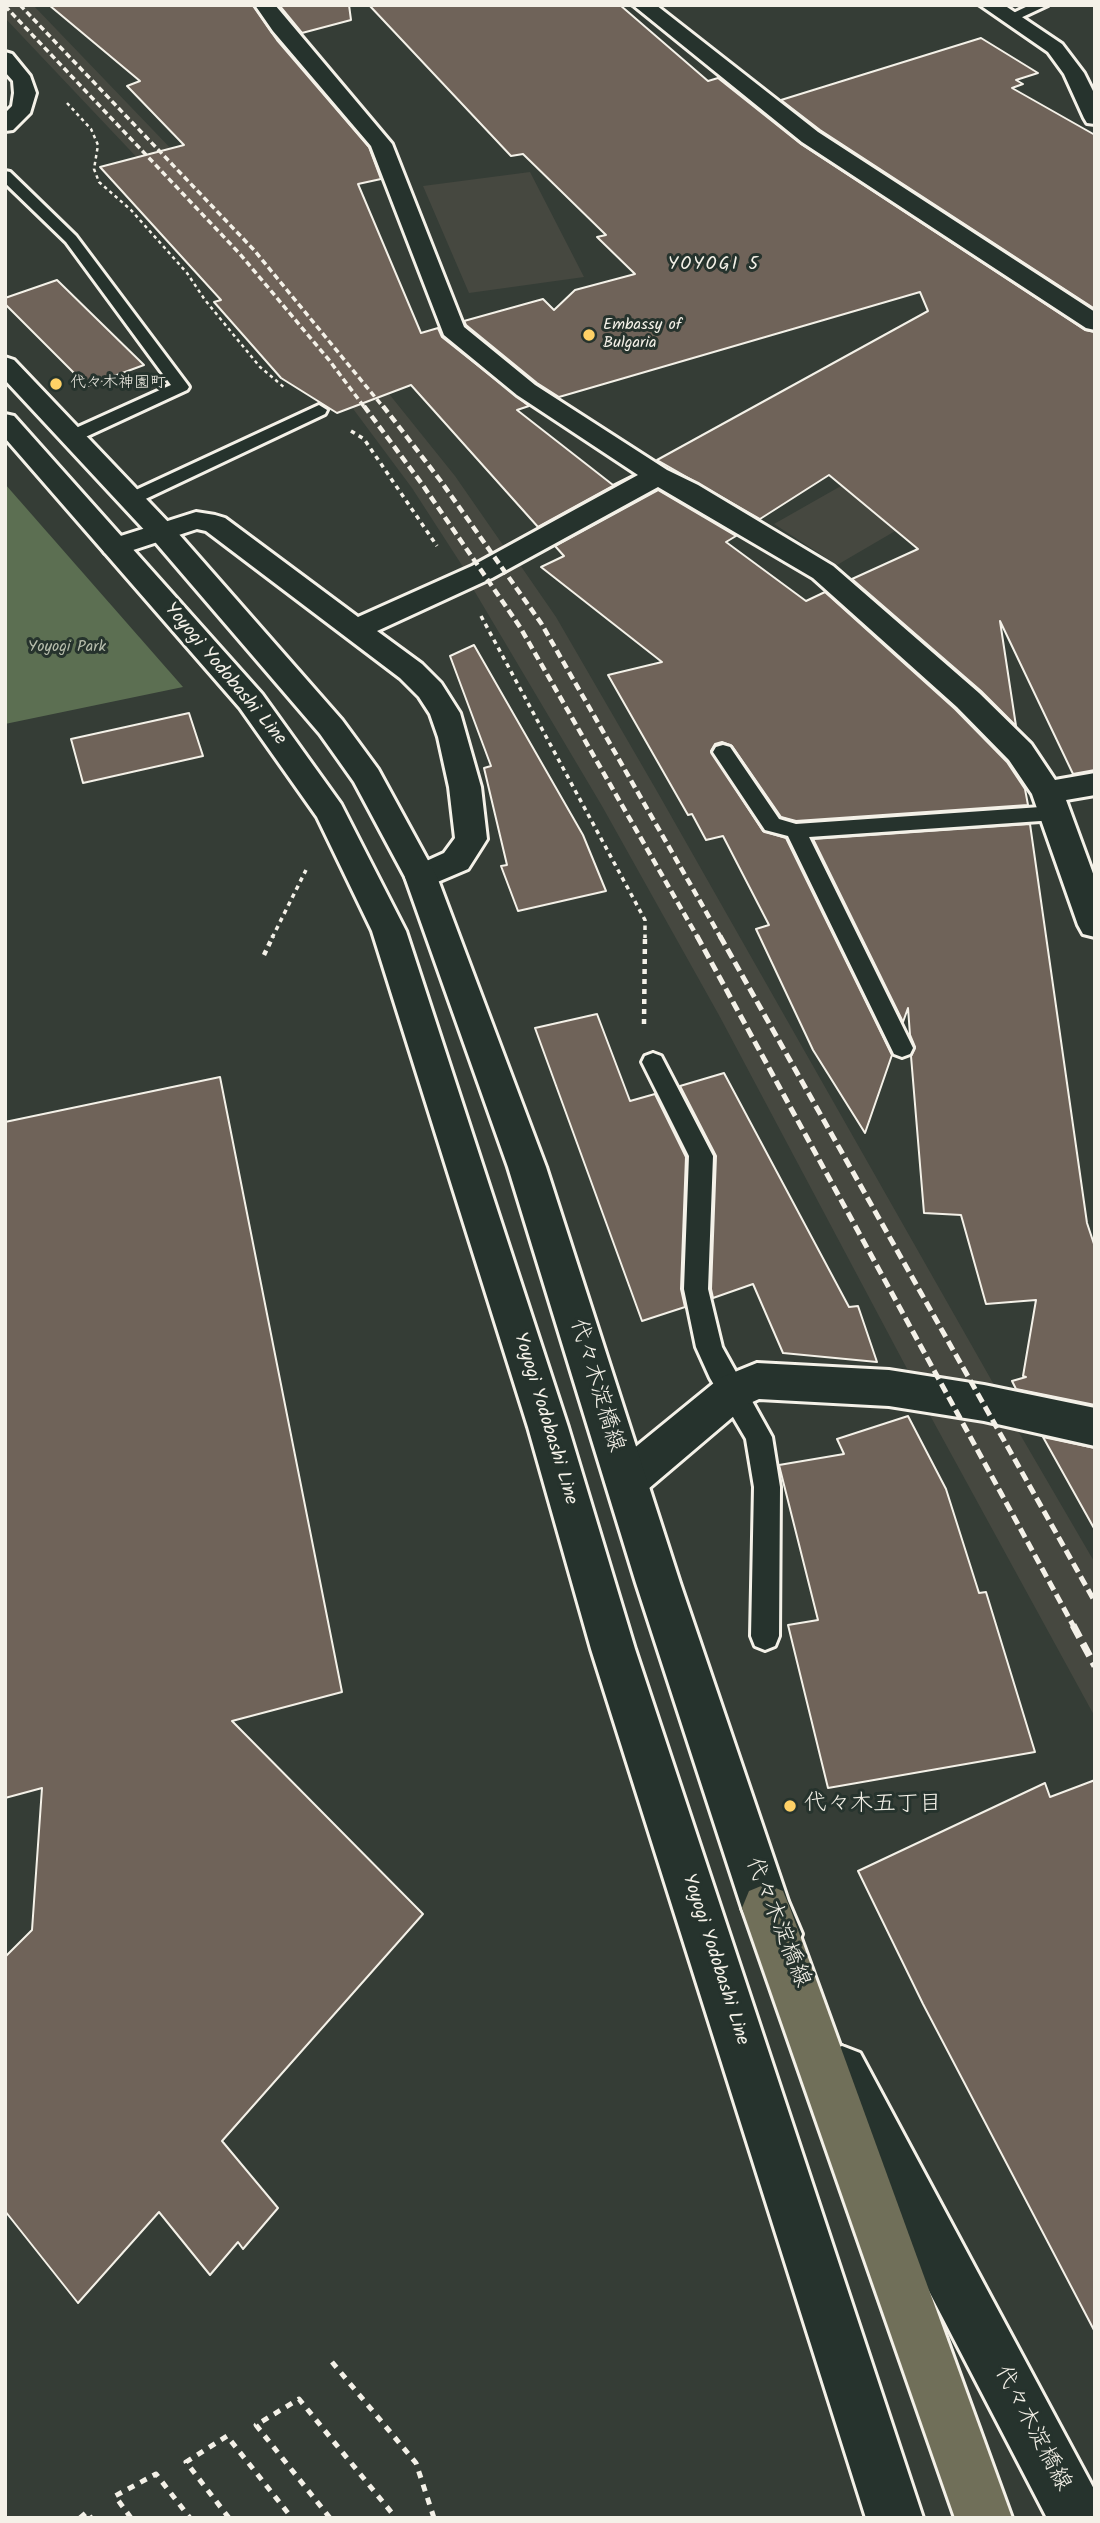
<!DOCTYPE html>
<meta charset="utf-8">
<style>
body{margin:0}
#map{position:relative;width:1100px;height:2523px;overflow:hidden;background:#353d36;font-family:Kalam,sans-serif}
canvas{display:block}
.frame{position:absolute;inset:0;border:7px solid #f4f1e8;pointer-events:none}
</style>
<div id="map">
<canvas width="1100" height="2523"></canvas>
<div class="frame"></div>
</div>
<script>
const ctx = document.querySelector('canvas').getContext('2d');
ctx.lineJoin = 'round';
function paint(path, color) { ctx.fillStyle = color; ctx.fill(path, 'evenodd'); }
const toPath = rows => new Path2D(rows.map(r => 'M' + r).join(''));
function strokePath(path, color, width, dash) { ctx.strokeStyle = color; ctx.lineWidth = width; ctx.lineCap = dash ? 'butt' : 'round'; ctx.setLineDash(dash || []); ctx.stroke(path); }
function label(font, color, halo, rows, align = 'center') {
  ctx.font = font + ' Kalam,"Klee One",sans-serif'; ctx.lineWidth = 6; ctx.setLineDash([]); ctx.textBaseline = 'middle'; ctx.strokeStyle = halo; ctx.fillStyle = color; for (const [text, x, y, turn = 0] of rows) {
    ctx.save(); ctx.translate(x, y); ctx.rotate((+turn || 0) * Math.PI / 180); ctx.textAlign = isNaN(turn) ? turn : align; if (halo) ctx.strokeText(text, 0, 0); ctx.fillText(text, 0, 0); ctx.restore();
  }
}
const built = toPath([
 [5,5,33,5,177,155,357,354,455,476,505,548,465,570,412,488,319,363,144,165,5,18],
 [530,172,584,277,469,293,423,186],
 [899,453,938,506,837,565,774,524],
 [518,562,556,617,658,793,997,1390,913,1380,720,1017,602,806,472,587],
 [926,1408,1014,1424,1095,1563,1095,1717]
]);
const green = toPath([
 [5,484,183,687,5,724]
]);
const building = toPath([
 [49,5,253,5,277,40,369,147,381,179,358,184,421,333,438,328,442,337,529,406,517,410,613,485,633,475,538,527,411,385,337,413,281,378,214,302,221,300,100,167,184,145,127,86,140,81,49,5],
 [279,5,349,5,351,20,302,33,279,5],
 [369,5,620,5,708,81,718,78,801,144,1085,330,1095,332,1095,770,1073,774,1000,621,1016,726,981,691,852,579,918,549,829,475,760,519,657,460,928,311,920,292,559,397,537,383,466,325,464,321,543,299,554,310,575,290,635,274,597,237,606,235,523,154,511,156,369,5],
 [981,38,1038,73,1016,80,1023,84,1012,88,1095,135,1095,309,820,130,781,100,981,38],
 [57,280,144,365,87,386,5,304,5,298,57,280],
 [658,490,736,536,726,542,806,601,825,592,955,709,1007,762,1025,789,1028,805,796,821,781,817,732,746,722,742,715,744,711,751,763,831,786,838,892,1055,865,1133,813,1050,756,929,769,925,723,836,706,840,692,814,688,815,608,675,662,662,541,567,564,556,555,546,658,490],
 [474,645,583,835,606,891,518,911,501,866,507,865,484,768,491,766,450,656,474,645],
 [189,713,203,756,83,783,71,739,189,713],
 [1030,824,1087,1223,1095,1247,1095,1405,1016,1389,1012,1381,1026,1377,1023,1376,1036,1300,986,1304,961,1215,924,1213,911,1056,915,1047,910,1035,908,1008,903,1022,813,839,1030,824],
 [597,1014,630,1101,655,1094,686,1157,681,1289,685,1307,642,1321,535,1028,597,1014],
 [724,1073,849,1307,858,1306,877,1362,783,1353,753,1284,713,1298,711,1289,716,1156,680,1086,724,1073],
 [220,1077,342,1692,232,1721,423,1914,222,2141,278,2208,243,2249,238,2242,210,2275,159,2212,78,2303,5,2211,5,1957,32,1930,42,1788,5,1798,5,1122,220,1077],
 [908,1416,946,1489,979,1593,986,1592,1035,1752,828,1788,788,1625,818,1620,779,1465,844,1454,837,1439,908,1416],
 [1043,1437,1095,1448,1095,1530,1043,1437],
 [1095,1780,1095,2332,923,2004,858,1871,1045,1783,1050,1797,1095,1780]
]);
const pathFar3 = toPath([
 [67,103,91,129,98,145,94,169,99,182,131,210,187,273,205,300,260,367,285,388]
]);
const pathFar2 = toPath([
 [351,431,364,439,437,546],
 [481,616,645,920,645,938],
 [272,938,306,870]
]);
const pathFar1 = toPath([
 [264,955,273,936],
 [644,1024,645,936]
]);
const path = toPath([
 [332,2362,416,2463,434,2518],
 [80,2518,87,2512,91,2518],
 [131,2518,115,2496,156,2474,190,2518],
 [229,2518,186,2462,227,2436,292,2518],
 [330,2518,256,2425,299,2399,396,2518]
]);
const lane = toPath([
 [1030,5,1048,5,1016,20,1006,20,1005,17,1030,5],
 [5,171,10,172,76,236,187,384,189,387,187,390,79,440,67,440,65,436,67,432,171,385,66,242,5,183,5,171],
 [319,405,327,410,325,414,137,503,131,504,122,499,125,495,319,405],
 [723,745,730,747,779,819,796,824,1055,806,1062,808,1065,813,1062,818,1055,820,809,837,913,1048,910,1054,902,1057,894,1054,788,836,765,830,713,752,716,747,723,745],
 [653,1053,661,1056,713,1156,708,1289,722,1347,772,1437,780,1487,779,1636,775,1646,765,1650,755,1646,751,1636,754,1487,746,1439,710,1378,696,1347,684,1289,689,1156,642,1062,645,1056,653,1053]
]);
const street = toPath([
 [255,5,275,5,392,144,464,327,535,385,667,470,698,485,833,566,979,693,1031,744,1055,780,1095,773,1095,795,1066,800,1095,879,1095,937,1083,934,1078,925,1032,794,1009,760,957,707,813,578,658,487,492,578,377,631,422,664,441,683,460,713,481,787,487,839,482,847,468,869,421,889,409,885,405,877,409,869,444,853,455,838,449,787,438,737,430,714,419,697,400,678,206,531,197,529,115,556,105,553,101,547,105,541,196,512,215,515,225,518,358,617,472,566,638,475,517,395,444,335,371,146,273,31,255,5],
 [633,5,656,5,818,132,1095,312,1095,330,1086,328,802,142,633,5],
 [980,5,1004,5,1062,44,1084,73,1095,95,1095,124,1087,123,1084,118,1064,74,1048,52,980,5],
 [757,1363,889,1370,984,1385,1095,1408,1095,1446,984,1421,889,1406,759,1399,748,1404,641,1495,626,1500,611,1495,605,1481,611,1467,720,1378,757,1363]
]);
const secondary = toPath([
 [5,52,12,54,30,76,36,93,30,113,13,130,5,131,5,113,12,106,14,93,13,81,5,72,5,52],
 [5,357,14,360,170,524,342,720,378,769,437,877,546,1167,680,1583,788,1901,802,1934,795,1951,778,1958,761,1951,742,1908,636,1583,508,1167,405,877,354,782,320,734,150,536,5,380,5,357],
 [5,414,14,416,262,694,341,804,406,931,568,1427,635,1649,923,2518,866,2518,591,1649,528,1427,372,931,317,817,240,708,5,438,5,414],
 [842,2046,860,2053,1095,2491,1095,2518,1047,2518,824,2089,817,2071,824,2053,842,2046]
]);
const highway = toPath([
 [766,1884,783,1891,790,1908,1012,2518,955,2518,742,1908,749,1891,766,1884]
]);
const railFar3 = toPath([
 [20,5,254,250,384,408],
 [5,6,240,254,329,360,365,408]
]);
const railFar2 = toPath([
 [364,406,422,484,520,627,698,938],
 [383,406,440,480,541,623,721,938]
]);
const railFar1 = toPath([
 [697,936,1074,1627],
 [720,936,1095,1602]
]);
const rail = toPath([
 [1073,1625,1095,1666]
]);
const markers = [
 [589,335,7,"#ffd166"],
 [56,384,7,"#ffd166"],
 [790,1806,7,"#ffd166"]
];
const farPoinames = [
 ["Embassy of",603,326],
 ["Bulgaria",603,344],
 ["代々木神園町",70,384]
];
const farParknames = [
 ["Yoyogi Park",67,648]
];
const farNeighbourhoodnames = [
 ["YOYOGI 5",714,266]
];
const streetNames = [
 ["Yoyogi Yodobashi Line",224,675,50],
 ["Yoyogi Yodobashi Line",544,1419,73],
 ["Yoyogi Yodobashi Line",714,1960,72]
];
const nearStreetnames = [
 ["代々木淀橋線",595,1386,73],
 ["代々木淀橋線",776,1923,68],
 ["代々木淀橋線",1031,2429,62]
];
const nearPoinames = [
 ["代々木五丁目",804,1806]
];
paint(built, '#464840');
paint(green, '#5c6f52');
paint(building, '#6f6359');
strokePath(building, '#f4f1e8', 2);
strokePath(lane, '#f4f1e8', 6);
strokePath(street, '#f4f1e8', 6);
strokePath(secondary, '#f4f1e8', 6);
strokePath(highway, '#f4f1e8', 6);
strokePath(pathFar3, '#f4f1e8', 2.5, [3.5, 3.5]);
strokePath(pathFar2, '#f4f1e8', 3.5, [4.5, 4.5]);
strokePath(pathFar1, '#f4f1e8', 4.5, [5, 5]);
strokePath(path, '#f4f1e8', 5, [7, 7]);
paint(lane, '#26332d');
paint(street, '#26332d');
paint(secondary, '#26332d');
paint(highway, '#706f59');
strokePath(railFar3, '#f4f1e8', 3.5, [6, 3.5]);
strokePath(railFar2, '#f4f1e8', 4.5, [8, 4.5]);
strokePath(railFar1, '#f4f1e8', 5, [10, 5]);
strokePath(rail, '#f4f1e8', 7, [14, 7]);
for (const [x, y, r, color] of markers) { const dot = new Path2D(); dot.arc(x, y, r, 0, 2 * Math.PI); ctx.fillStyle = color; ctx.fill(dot); strokePath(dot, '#26332d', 2.5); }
label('16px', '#f4f1e8', '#26332d', farPoinames, 'left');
label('16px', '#b7bdac', '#26332d', farParknames);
ctx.letterSpacing = '2px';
label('18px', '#f4f1e8', '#26332d', farNeighbourhoodnames);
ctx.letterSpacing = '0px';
label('19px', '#f4f1e8', '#26332d', streetNames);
label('23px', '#f4f1e8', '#26332d', nearStreetnames);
label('23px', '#f4f1e8', '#26332d', nearPoinames, 'left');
</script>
